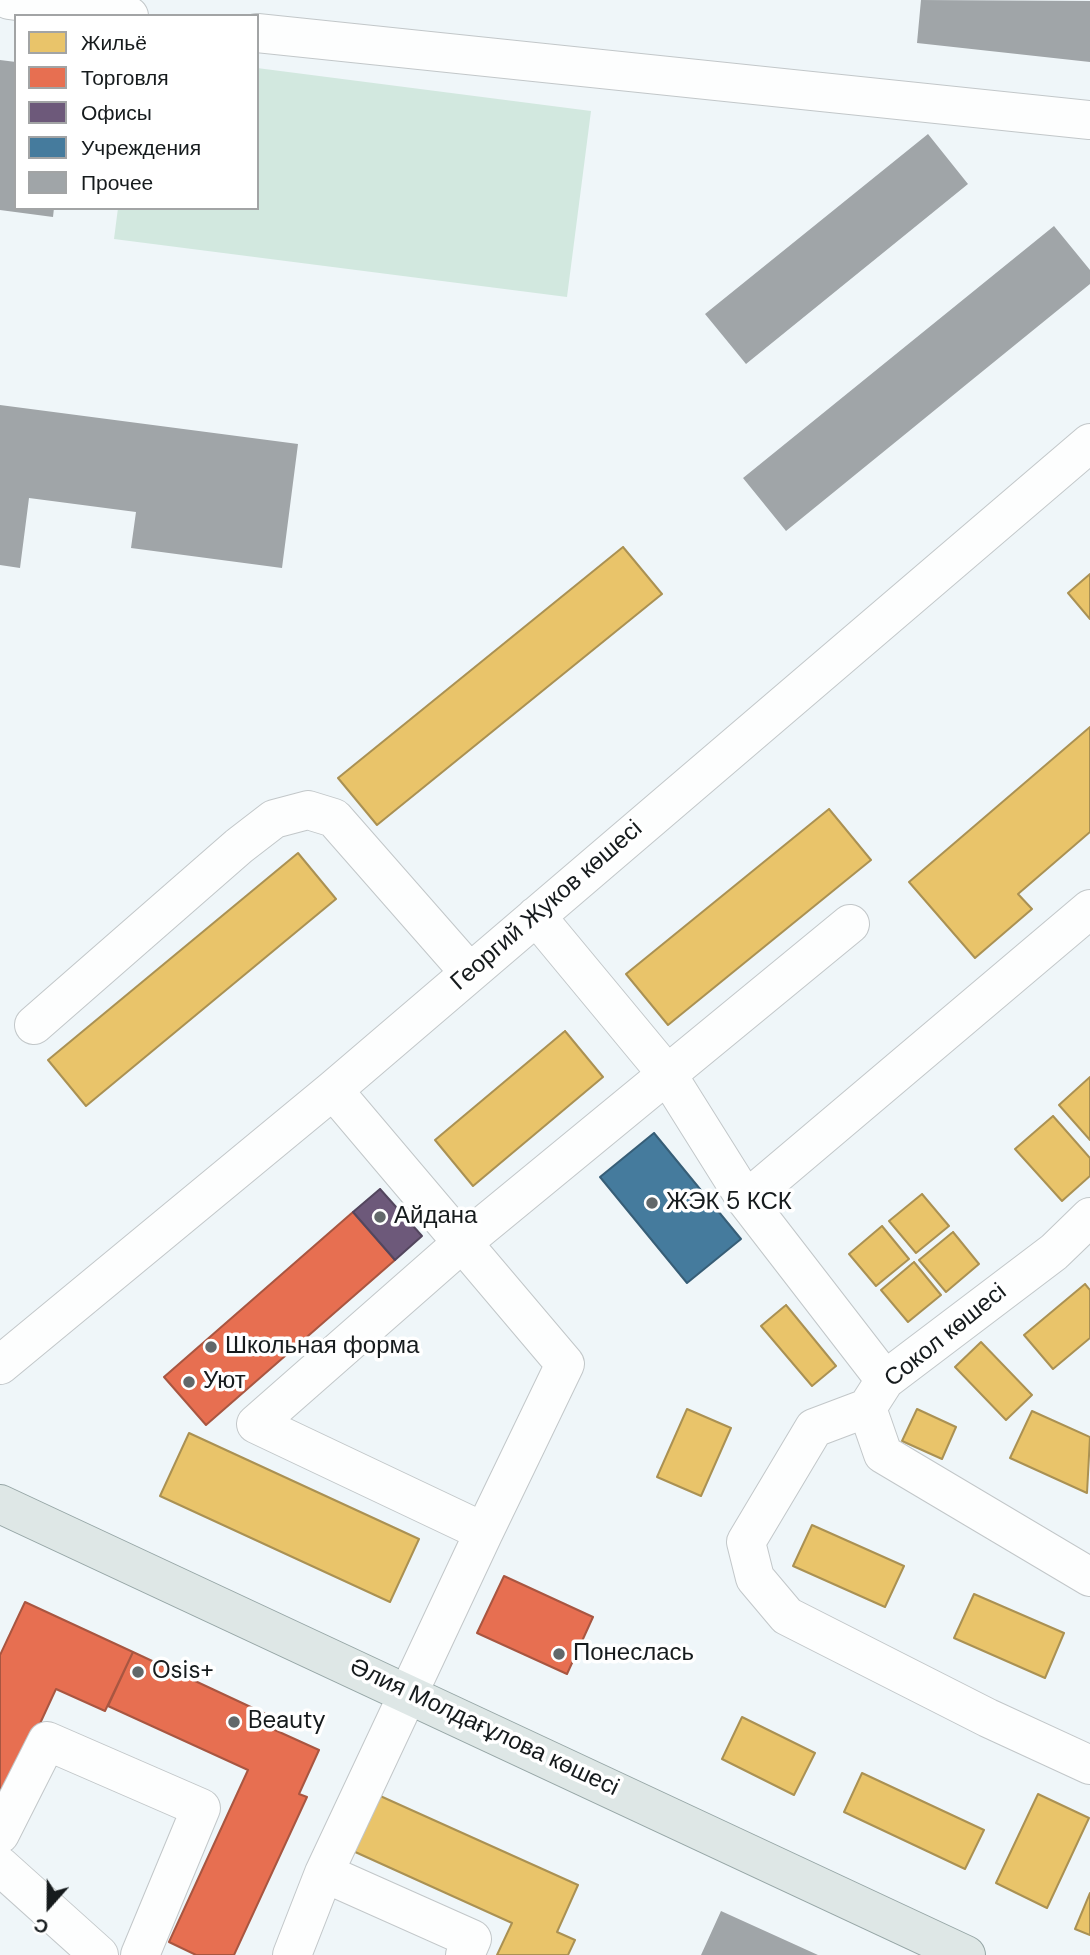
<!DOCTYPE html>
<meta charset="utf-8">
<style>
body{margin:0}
#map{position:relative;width:1090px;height:1955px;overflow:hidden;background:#eff6f9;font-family:"DM Sans",sans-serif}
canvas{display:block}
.legend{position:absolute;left:14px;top:14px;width:245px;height:196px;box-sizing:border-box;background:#fff;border:2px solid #a2a4a5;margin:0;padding:9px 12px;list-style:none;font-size:21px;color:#161b1d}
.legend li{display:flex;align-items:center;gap:14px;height:35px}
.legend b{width:35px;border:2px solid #a2a4a5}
.north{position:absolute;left:14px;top:1871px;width:70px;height:70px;-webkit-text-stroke:5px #fff;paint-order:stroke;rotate:201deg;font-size:19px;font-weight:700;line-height:28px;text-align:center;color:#161b1d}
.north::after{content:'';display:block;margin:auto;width:24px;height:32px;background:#161b1d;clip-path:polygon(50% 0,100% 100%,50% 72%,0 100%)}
</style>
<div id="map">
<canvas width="1090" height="1955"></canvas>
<ul class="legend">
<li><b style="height:19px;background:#e9c46a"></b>Жильё</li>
<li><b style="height:19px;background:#e76f51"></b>Торговля</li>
<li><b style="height:19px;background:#6d597a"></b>Офисы</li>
<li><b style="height:19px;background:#457b9d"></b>Учреждения</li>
<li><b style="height:19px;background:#a0a5a8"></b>Прочее</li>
</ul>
<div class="north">С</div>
</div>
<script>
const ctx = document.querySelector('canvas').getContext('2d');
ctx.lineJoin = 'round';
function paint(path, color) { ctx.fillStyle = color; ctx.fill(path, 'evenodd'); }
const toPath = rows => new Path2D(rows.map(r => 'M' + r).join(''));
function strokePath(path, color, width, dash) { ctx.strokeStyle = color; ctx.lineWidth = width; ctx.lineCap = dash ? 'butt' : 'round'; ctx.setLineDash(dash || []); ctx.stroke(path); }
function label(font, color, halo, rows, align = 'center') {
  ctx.font = font + ' "DM Sans",sans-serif'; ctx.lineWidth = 7; ctx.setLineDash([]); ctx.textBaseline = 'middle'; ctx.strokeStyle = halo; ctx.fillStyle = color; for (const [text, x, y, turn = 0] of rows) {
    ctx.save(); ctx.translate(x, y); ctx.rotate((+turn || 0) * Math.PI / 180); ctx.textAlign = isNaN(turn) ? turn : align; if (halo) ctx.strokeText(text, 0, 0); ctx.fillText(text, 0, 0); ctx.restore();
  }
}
const green = toPath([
 [257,68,591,111,567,297,114,239,118,208,257,208]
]);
const homes = toPath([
 [623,547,662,594,377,825,338,778,623,547],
 [1090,574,1090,619,1068,593,1090,574],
 [1090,727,1090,832,1018,894,1032,909,975,958,909,882,1090,727],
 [829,809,871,860,668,1025,626,974,829,809],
 [298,853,336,899,86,1106,48,1060,298,853],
 [565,1031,603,1077,473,1186,435,1140,565,1031],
 [1090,1077,1090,1140,1059,1105,1090,1077],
 [1053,1116,1090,1158,1090,1176,1062,1201,1015,1149,1053,1116],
 [922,1194,949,1226,916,1253,889,1221,922,1194],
 [882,1226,909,1259,876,1286,849,1254,882,1226],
 [953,1232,979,1264,946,1292,919,1260,953,1232],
 [914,1262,941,1295,908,1322,881,1290,914,1262],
 [1085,1284,1090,1290,1090,1338,1053,1369,1024,1335,1085,1284],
 [786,1305,836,1366,812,1386,761,1326,786,1305],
 [981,1342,1032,1395,1006,1420,955,1367,981,1342],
 [687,1409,731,1428,701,1496,657,1477,687,1409],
 [917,1409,956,1427,942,1459,902,1441,917,1409],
 [1032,1411,1090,1437,1087,1493,1010,1458,1032,1411],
 [189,1433,419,1539,390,1602,160,1496,189,1433],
 [812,1525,904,1566,885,1607,793,1566,812,1525],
 [974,1594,1064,1633,1045,1678,954,1638,974,1594],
 [742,1717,815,1753,794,1795,722,1759,742,1717],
 [862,1773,984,1830,965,1869,844,1812,862,1773],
 [1038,1794,1089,1818,1047,1908,996,1883,1038,1794],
 [378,1795,578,1885,557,1932,575,1940,568,1955,497,1955,512,1923,353,1851,378,1795],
 [1090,1893,1090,1935,1075,1929,1090,1893]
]);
const shops = toPath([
 [353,1212,395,1260,206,1425,164,1377,353,1212],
 [504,1576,593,1617,567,1674,477,1633,504,1576],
 [25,1602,133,1652,105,1711,56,1689,0,1810,0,1655,25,1602],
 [133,1652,270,1716,266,1726,319,1750,299,1794,307,1797,234,1955,196,1955,169,1942,248,1770,108,1706,133,1652]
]);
const offices = toPath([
 [380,1189,422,1236,395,1260,353,1212,380,1189]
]);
const public = toPath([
 [654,1133,741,1239,687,1283,600,1177,654,1133]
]);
const building = toPath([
 [921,0,1090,1,1090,62,917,43],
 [0,60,16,62,16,208,54,208,53,217,0,210],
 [928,134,968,184,746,364,705,314],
 [1054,226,1090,270,1090,284,786,531,743,478],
 [0,405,298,444,282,568,131,548,136,512,29,498,20,568,0,565],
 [721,1911,818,1955,701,1955]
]);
const minor = toPath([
 [9,0,129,16],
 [257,33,1090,120],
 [536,916,667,1074,746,1200,885,1380],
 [34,1025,239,846,274,819,308,810,334,818,470,973],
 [333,1090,565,1364,484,1532],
 [746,1200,1090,909],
 [1090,1217,1054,1252,885,1380,867,1408,883,1454,1090,1577],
 [0,1365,333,1090,1090,443],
 [867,1408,814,1428,746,1542,755,1578,787,1616,988,1718,1090,1765],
 [0,1834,47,1741,201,1808,140,1955],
 [0,1866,99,1955],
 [292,1955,324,1873],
 [465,1955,472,1939,324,1873,484,1532,256,1424,462,1243,850,924]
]);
const major = toPath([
 [0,1504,966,1955]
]);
const markers = [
 [652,1203,7,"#62686a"],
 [380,1217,7,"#62686a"],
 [211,1347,7,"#62686a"],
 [189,1382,7,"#62686a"],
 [559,1654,7,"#62686a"],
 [138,1672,7,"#62686a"],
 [234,1722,7,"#62686a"]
];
const streetNames = [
 ["Георгий Жуков көшесі",547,906,-41],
 ["Сокол көшесі",946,1336,-39],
 ["Әлия Молдағұлова көшесі",484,1728,25]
];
const poiNames = [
 ["ЖЭК 5 КСК",666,1203],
 ["Айдана",394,1217],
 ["Школьная форма",225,1347],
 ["Уют",203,1382],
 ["Понеслась",573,1654],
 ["Osis+",152,1672],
 ["Beauty",248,1722]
];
paint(green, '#d2e8df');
paint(homes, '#e9c46a');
strokePath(homes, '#aa9153', 2);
paint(shops, '#e76f51');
strokePath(shops, '#a85641', 2);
paint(offices, '#6d597a');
strokePath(offices, '#53465e', 2);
paint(public, '#457b9d');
strokePath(public, '#375e77', 2);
paint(building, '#a0a5a8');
strokePath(minor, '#c2c7c9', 40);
strokePath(major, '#96a6a6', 40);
strokePath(minor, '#fdfefe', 38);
strokePath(major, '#dee7e6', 38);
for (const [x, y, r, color] of markers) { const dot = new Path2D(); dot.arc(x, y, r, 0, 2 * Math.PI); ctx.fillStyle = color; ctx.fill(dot); strokePath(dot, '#fff', 2.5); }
label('24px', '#161b1d', '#fff', streetNames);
label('24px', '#161b1d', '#fff', poiNames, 'left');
</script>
